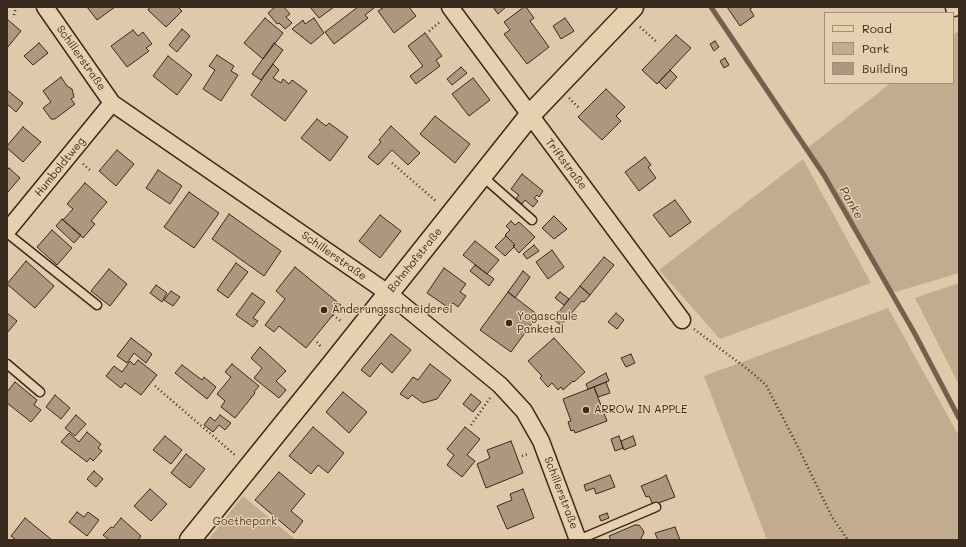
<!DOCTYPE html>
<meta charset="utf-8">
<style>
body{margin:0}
#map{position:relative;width:966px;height:547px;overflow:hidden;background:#e0c9aa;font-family:Mali,sans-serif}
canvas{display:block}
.frame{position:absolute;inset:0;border:8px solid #3b2a1e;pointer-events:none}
.legend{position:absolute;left:824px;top:12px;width:130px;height:72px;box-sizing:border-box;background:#e7d0b0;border:1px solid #a28e76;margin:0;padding:5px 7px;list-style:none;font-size:12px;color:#3b2a1e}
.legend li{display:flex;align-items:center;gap:8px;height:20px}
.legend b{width:20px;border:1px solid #a28e76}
</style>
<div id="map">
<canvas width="966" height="547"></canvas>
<div class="frame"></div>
<ul class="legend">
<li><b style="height:5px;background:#e7d0b0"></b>Road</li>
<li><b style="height:11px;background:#c2ac90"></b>Park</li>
<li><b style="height:11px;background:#ad987f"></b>Building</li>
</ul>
</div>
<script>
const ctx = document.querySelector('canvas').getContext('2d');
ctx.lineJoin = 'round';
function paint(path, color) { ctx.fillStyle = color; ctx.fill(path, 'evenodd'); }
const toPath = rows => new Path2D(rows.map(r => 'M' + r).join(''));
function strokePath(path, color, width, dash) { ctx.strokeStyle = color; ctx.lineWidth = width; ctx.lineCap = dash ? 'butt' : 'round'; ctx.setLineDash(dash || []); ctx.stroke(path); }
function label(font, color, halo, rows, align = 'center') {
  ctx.font = font + ' Mali,sans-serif'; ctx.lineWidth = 3; ctx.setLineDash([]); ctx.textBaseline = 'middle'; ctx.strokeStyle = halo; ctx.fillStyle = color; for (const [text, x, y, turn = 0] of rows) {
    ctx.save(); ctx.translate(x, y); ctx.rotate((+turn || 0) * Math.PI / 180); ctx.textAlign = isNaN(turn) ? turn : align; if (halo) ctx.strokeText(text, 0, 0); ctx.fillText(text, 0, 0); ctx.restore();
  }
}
const green = toPath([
 [959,30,959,273,892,293,806,149,891,83,953,83,953,35],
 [803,159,871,283,720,339,659,270],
 [959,283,959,385,915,298],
 [888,308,959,436,959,540,767,540,704,376],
 [243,496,296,540,208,540]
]);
const stream = toPath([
 [711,7,824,175,915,334,959,418]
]);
const building = toPath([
 [87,7,115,7,97,20,87,7],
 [150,7,178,7,182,11,166,27,148,10,150,7],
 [275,7,284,7,290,14,286,17,292,23,285,29,279,23,277,24,268,13,275,7],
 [310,7,334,7,319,18,310,7],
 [358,7,374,7,374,8,365,15,368,18,334,44,325,32,358,7],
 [384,7,409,7,416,16,394,33,378,11,384,7],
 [493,7,506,7,498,14,493,7],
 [524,7,526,7,534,18,530,21,549,47,527,64,504,34,510,30,504,22,524,7],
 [727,7,753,7,750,9,754,16,740,26,727,7],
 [265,18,283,33,263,59,244,43,265,18],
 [314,18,324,33,311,44,292,29,303,20,305,24,314,18],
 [565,18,574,31,561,39,553,26,565,18],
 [7,19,21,31,7,48,7,19],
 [182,29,190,36,177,52,169,45,182,29],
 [133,30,138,36,143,32,152,44,146,48,149,51,127,67,111,46,133,30],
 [425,33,442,56,436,60,440,66,416,84,410,76,423,66,408,46,425,33],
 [676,35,691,48,657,84,642,70,676,35],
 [715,41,719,47,714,51,710,44,715,41],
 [39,43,48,53,33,65,24,56,39,43],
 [274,43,283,50,261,80,252,74,274,43],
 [217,55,234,66,231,71,238,75,221,101,203,89,215,70,209,66,217,55],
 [168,56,192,75,177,95,153,76,168,56],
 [725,58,729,65,724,68,720,61,725,58],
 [273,64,279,70,273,78,281,83,283,79,289,84,292,80,307,91,285,121,251,95,273,64],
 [461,67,467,73,452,85,447,79,461,67],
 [670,70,677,77,666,89,659,82,670,70],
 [61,77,67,86,72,89,74,97,71,99,75,104,55,119,51,119,43,108,51,102,43,91,61,77],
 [473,78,490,100,469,116,452,94,473,78],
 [606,89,625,107,616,116,621,121,602,140,578,117,606,89],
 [7,90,23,103,16,112,7,104,7,90],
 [435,116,470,144,455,163,420,134,435,116],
 [317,119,326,126,329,123,348,137,330,161,301,138,317,119],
 [391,126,420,153,408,165,392,150,378,165,368,157,381,142,379,140,391,126],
 [23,127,41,142,23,162,7,148,7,146,23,127],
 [117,150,134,164,116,186,99,171,117,150],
 [645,157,651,165,648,167,656,178,639,191,625,172,645,157],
 [9,168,20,178,7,193,7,170,9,168],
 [158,170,182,186,170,204,146,188,158,170],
 [522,174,543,191,539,197,537,195,534,198,538,201,533,207,525,200,522,204,516,199,519,195,511,189,522,174],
 [85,183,107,202,91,221,95,224,83,238,63,220,73,209,67,204,85,183],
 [189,192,219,213,194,248,164,227,189,192],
 [675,200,691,222,670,237,653,215,675,200],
 [229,214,281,251,264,276,212,239,229,214],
 [380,215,401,231,380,258,359,241,380,215],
 [554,216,567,229,554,239,542,228,554,216],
 [62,219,81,235,74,243,56,226,62,219],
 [511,221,515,225,519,222,535,237,519,253,513,246,515,245,505,235,510,230,506,226,511,221],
 [52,230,72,248,57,265,37,247,52,230],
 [506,236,515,245,513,246,514,247,505,256,495,247,506,236],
 [475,241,499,260,487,274,463,255,475,241],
 [534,245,539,251,527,259,523,254,534,245],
 [552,250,564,267,548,279,536,262,552,250],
 [604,257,614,265,590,295,580,286,604,257],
 [26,261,54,286,35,308,7,284,26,261],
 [236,263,248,272,228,298,217,290,236,263],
 [475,265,494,279,489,286,470,271,475,265],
 [295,267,341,305,306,348,279,326,274,332,265,325,285,299,276,291,295,267],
 [444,268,466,284,460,292,466,296,458,307,453,303,449,308,427,293,444,268],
 [109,269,127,284,110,306,91,291,109,269],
 [523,271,530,277,515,298,508,292,523,271],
 [156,285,167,293,162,302,150,293,156,285],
 [580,286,590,295,584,302,582,301,561,325,553,319,580,286],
 [171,291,180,297,173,306,164,300,171,291],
 [508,292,538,315,511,352,480,330,508,292],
 [560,292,569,299,564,305,555,298,560,292],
 [252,293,265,302,253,318,258,321,253,327,236,315,252,293],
 [7,313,17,321,7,333,7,313],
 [616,313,624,320,617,329,608,322,616,313],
 [391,334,411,350,392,373,381,363,370,377,361,370,391,334],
 [131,338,152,354,146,363,134,353,127,363,117,356,131,338],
 [554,338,585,372,574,382,573,381,563,390,561,387,558,390,552,383,548,387,540,378,542,376,528,361,554,338],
 [260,347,286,371,276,381,286,390,279,398,254,378,262,368,251,358,260,347],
 [631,354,635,363,626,367,621,358,631,354],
 [138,360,157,375,141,395,125,383,121,388,106,376,114,366,122,372,130,361,134,365,138,360],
 [232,364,259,386,254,392,255,393,235,418,221,407,225,401,217,394,231,377,225,372,232,364],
 [430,364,451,380,437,399,423,403,412,395,408,399,400,394,413,377,418,380,430,364],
 [182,365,202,380,204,377,216,387,207,399,175,373,182,365],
 [606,373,609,381,588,389,586,384,606,373],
 [15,382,37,400,34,405,41,410,31,422,7,403,7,392,15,382],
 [606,382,610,393,598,397,594,387,606,382],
 [594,387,607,421,575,433,574,430,571,431,568,422,571,421,563,399,594,387],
 [343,392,367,412,349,433,326,412,343,392],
 [471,394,481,402,473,412,463,404,471,394],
 [55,395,70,408,61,419,46,407,55,395],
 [76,415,86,424,75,436,65,428,76,415],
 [220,415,231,423,225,430,219,425,213,432,204,425,210,417,215,421,220,415],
 [313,427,344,453,328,473,318,465,311,474,289,456,313,427],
 [465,427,480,439,467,455,475,461,462,477,447,465,454,455,447,449,465,427],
 [87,432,101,444,98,448,102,451,93,461,90,458,87,462,61,442,69,433,79,442,87,432],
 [165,436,182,450,171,464,153,450,165,436],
 [619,436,623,448,615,451,611,439,619,436],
 [633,436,636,445,624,450,621,441,633,436],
 [511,441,523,473,486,488,477,464,490,458,487,450,511,441],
 [186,454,205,469,190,488,171,473,186,454],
 [94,471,103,479,96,487,87,479,94,471],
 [279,472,305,494,291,511,303,521,294,533,255,500,279,472],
 [610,475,615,487,596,494,594,488,586,491,584,485,610,475],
 [666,475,675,497,653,505,649,496,646,497,641,486,661,478,666,475],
 [150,489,167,504,151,521,134,506,150,489],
 [523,489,534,518,507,529,497,506,512,500,510,494,523,489],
 [77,512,84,517,88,512,99,520,87,536,69,522,77,512],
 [607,513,609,518,601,521,599,516,607,513],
 [25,518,52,540,16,540,11,536,25,518],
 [121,518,141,536,138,540,109,540,103,535,111,527,113,528,121,518],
 [635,525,639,525,643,530,644,533,641,538,642,540,611,540,609,536,635,525],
 [675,527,680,540,658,540,655,533,675,527]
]);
const path = toPath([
 [14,15,16,7],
 [640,27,658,43],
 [429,31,440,22],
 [569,98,580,109],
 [392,163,437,202],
 [83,164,91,171],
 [333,315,342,322],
 [694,329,750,371,766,385,798,447,832,517,848,540],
 [317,342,322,348],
 [155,386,235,455],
 [471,425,490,398],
 [522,456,528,454]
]);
const service = toPath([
 [482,176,532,220],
 [7,233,97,305],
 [7,364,40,392],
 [578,540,656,507]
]);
const minor = toPath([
 [45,7,112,103,388,293,500,385,524,411,541,441,578,540],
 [450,7,682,320],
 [954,7,954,8],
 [7,231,112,103]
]);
const tertiary = toPath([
 [190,540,333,363,530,115,633,7]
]);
const markers = [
 [324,310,4,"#3b2a1e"],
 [509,323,4,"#3b2a1e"],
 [586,410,4,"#3b2a1e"]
];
const streetNames = [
 ["Schillerstraße",81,58,55],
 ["Triftstraße",566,164,53],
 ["Humboldtweg",60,167,-51],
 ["Schillerstraße",334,256,35],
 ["Bahnhofstraße",415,260,-51],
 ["Schillerstraße",561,493,69]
];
const poiNames = [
 ["Änderungsschneiderei",332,310],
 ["Yogaschule",517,317],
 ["Panketal",517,330],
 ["ARROW IN APPLE",594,410]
];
const parkNames = [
 ["Goethepark",245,522]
];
const waterNames = [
 ["Panke",851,203,60]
];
paint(green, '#c2ac90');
strokePath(stream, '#73604d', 5);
paint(building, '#ad987f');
strokePath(building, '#3b2a1e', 1);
strokePath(service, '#3b2a1e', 11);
strokePath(minor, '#3b2a1e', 19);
strokePath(tertiary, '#3b2a1e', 23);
strokePath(path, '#3b2a1e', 2.5, [1, 3]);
strokePath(service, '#e7d0b0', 8);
strokePath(minor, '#e7d0b0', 16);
strokePath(tertiary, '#e7d0b0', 20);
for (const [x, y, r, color] of markers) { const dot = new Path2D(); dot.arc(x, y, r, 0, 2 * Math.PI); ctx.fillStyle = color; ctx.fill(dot); strokePath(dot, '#e7d0b0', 1.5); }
label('11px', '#3b2a1e', '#e7d0b0', streetNames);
label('11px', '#3b2a1e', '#e7d0b0', poiNames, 'left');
label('11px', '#4f3e2f', '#e7d0b0', parkNames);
label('italic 12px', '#524032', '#e7d0b0', waterNames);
</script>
